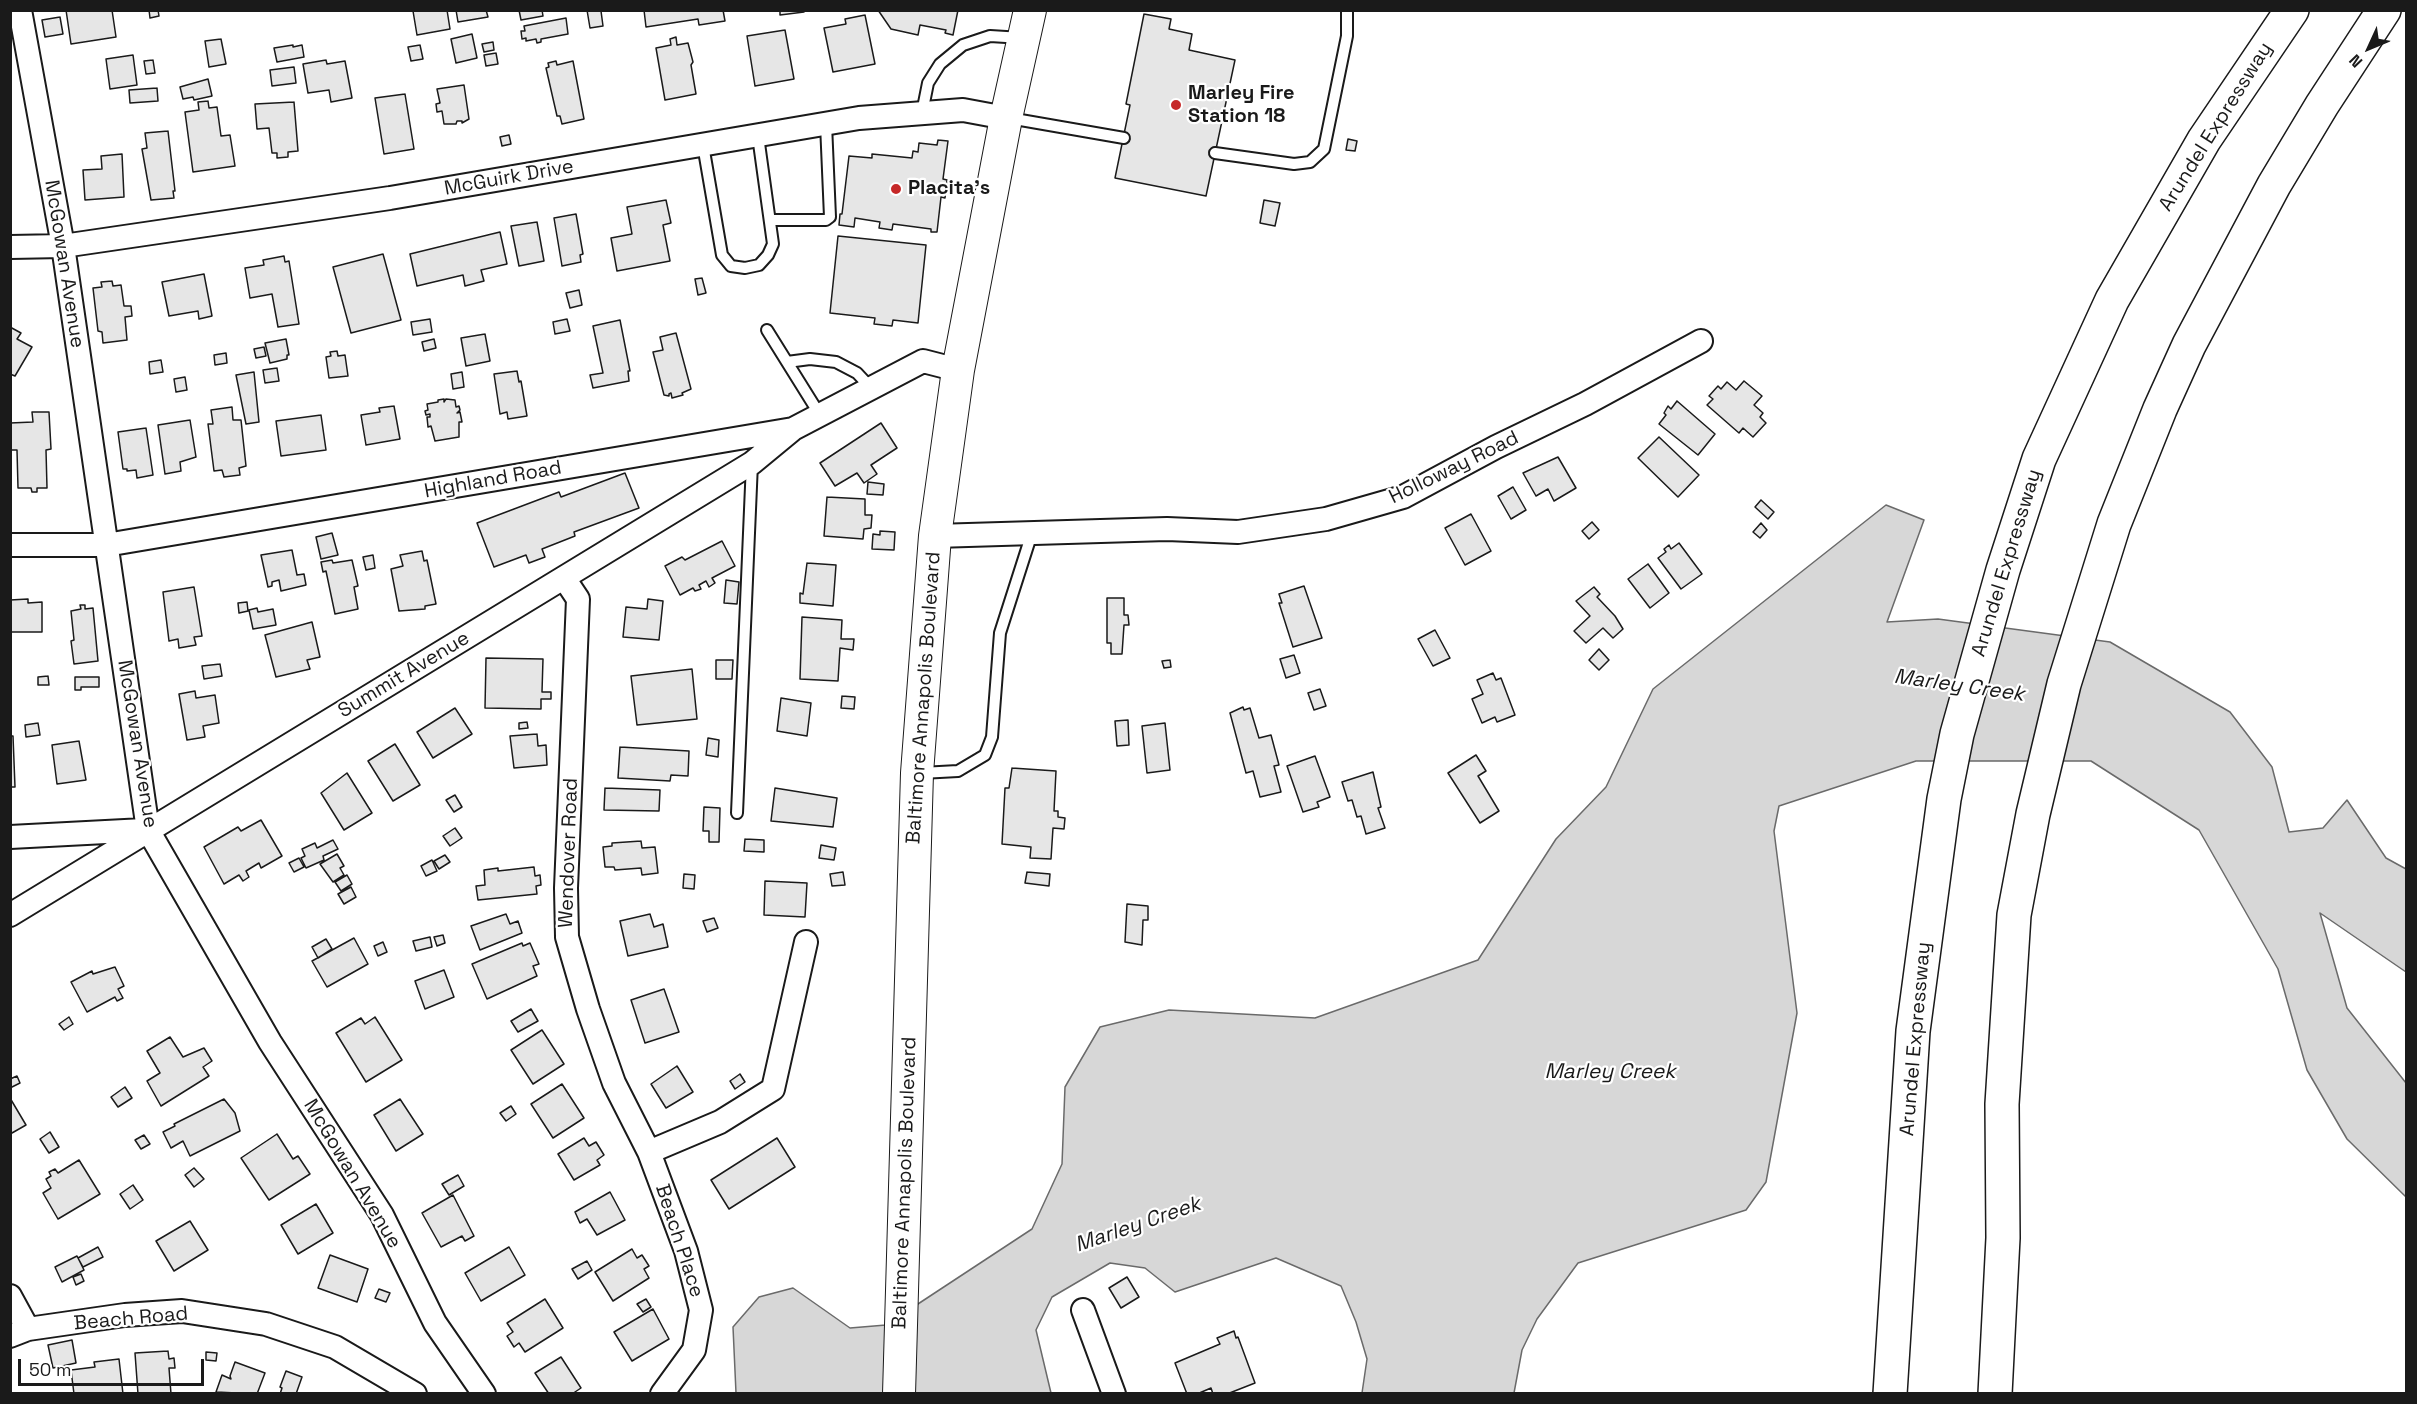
<!DOCTYPE html>
<style>
body{margin:0}
#map{position:relative;width:2417px;height:1404px;overflow:hidden;background:#fff;font-family:"Space Grotesk",sans-serif}
canvas{display:block}
.frame{position:absolute;inset:0;border:12px solid #1a1a1a;pointer-events:none}
.north{position:absolute;left:2339px;top:18px;width:60px;height:60px;-webkit-text-stroke:4px #fff;paint-order:stroke;rotate:226deg;font-size:16px;font-weight:700;line-height:24px;text-align:center;color:#1a1a1a}
.north::after{content:'';display:block;margin:auto;width:21px;height:27px;background:#1a1a1a;clip-path:polygon(50% 0,100% 100%,50% 72%,0 100%)}
.scale{position:absolute;left:18px;top:1359px;width:186px;height:27px;box-sizing:border-box;border:3px solid #1a1a1a;border-top:0;padding-left:8px;font-size:18px;line-height:21px;white-space:nowrap;color:#1a1a1a;-webkit-text-stroke:4px #fff;paint-order:stroke}
</style>
<div id="map">
<canvas width="2417" height="1404"></canvas>
<div class="frame"></div>
<div class="north">N</div>
<div class="scale">50 m</div>
</div>
<script>
const ctx = document.querySelector('canvas').getContext('2d');
ctx.lineJoin = 'round';
function paint(path, color) { ctx.fillStyle = color; ctx.fill(path, 'evenodd'); }
const toPath = rows => new Path2D(rows.map(r => 'M' + r).join(''));
function strokePath(path, color, width, dash) { ctx.strokeStyle = color; ctx.lineWidth = width; ctx.lineCap = dash ? 'butt' : 'round'; ctx.setLineDash(dash || []); ctx.stroke(path); }
function label(font, color, halo, rows, align = 'center') {
  ctx.font = font + ' "Space Grotesk",sans-serif'; ctx.lineWidth = 4.5; ctx.setLineDash([]); ctx.textBaseline = 'middle'; ctx.strokeStyle = halo; ctx.fillStyle = color; for (const [text, x, y, turn = 0] of rows) {
    ctx.save(); ctx.translate(x, y); ctx.rotate((+turn || 0) * Math.PI / 180); ctx.textAlign = isNaN(turn) ? turn : align; if (halo) ctx.strokeText(text, 0, 0); ctx.fillText(text, 0, 0); ctx.restore();
  }
}
const water = toPath([
 [1886,505,1924,520,1887,622,1938,619,2110,642,2230,712,2272,767,2289,832,2323,828,2347,800,2386,858,2406,869,2406,972,2320,913,2347,1008,2406,1083,2406,1197,2347,1139,2307,1070,2278,969,2199,830,2091,761,1916,761,1779,806,1774,831,1797,1013,1766,1182,1746,1210,1578,1263,1537,1319,1522,1350,1514,1393,1362,1393,1367,1359,1356,1322,1341,1286,1276,1258,1175,1292,1145,1268,1110,1263,1052,1297,1036,1330,1051,1393,736,1393,733,1327,759,1297,793,1288,850,1328,886,1325,1032,1229,1062,1164,1065,1087,1100,1027,1169,1010,1315,1018,1478,960,1556,839,1606,787,1653,689,1886,505]
]);
const building = toPath([
 [66,10,112,10,116,37,71,44,66,10],
 [149,10,158,10,159,16,150,18,149,10],
 [447,10,450,29,417,35,413,11,447,10],
 [456,10,486,10,488,17,458,22,456,10],
 [519,10,542,10,543,16,521,20,519,10],
 [587,10,601,11,603,26,590,28,587,10],
 [644,10,723,10,725,21,699,25,698,19,646,27,644,10],
 [780,10,804,10,804,12,780,15,780,10],
 [878,10,958,10,953,35,945,33,946,30,920,25,918,35,891,29,878,10],
 [1144,14,1171,19,1169,29,1192,34,1189,50,1235,60,1206,196,1115,178,1130,105,1126,104,1144,14],
 [865,15,875,64,833,72,824,28,846,24,845,19,865,15],
 [60,17,63,34,45,37,42,20,60,17],
 [566,18,568,34,541,39,541,42,537,43,536,39,526,41,526,38,522,39,521,31,525,31,524,26,566,18],
 [785,30,794,79,755,86,747,36,785,30],
 [472,34,477,58,456,63,451,39,472,34],
 [676,37,677,45,688,43,693,62,691,65,696,94,665,100,656,48,671,45,670,39,676,37],
 [221,39,226,64,209,67,205,41,221,39],
 [493,42,494,50,484,52,482,44,493,42],
 [293,45,293,47,302,45,304,57,277,62,274,48,293,45],
 [420,45,423,59,411,61,408,47,420,45],
 [496,53,498,64,486,66,484,55,496,53],
 [133,55,137,85,110,89,106,59,133,55],
 [153,60,155,73,146,74,144,61,153,60],
 [326,60,327,64,345,61,352,98,331,102,329,90,308,93,303,64,326,60],
 [556,61,557,65,573,61,584,119,562,124,560,116,557,116,546,68,549,67,548,63,556,61],
 [294,67,296,83,272,86,270,70,294,67],
 [208,79,212,96,194,100,193,97,183,99,180,87,208,79],
 [464,85,469,119,462,123,462,121,457,121,456,124,444,124,442,111,437,112,436,104,440,103,437,89,464,85],
 [157,88,158,101,130,103,129,90,157,88],
 [405,94,414,149,384,154,375,98,405,94],
 [208,101,209,108,217,107,221,136,230,135,235,166,193,172,185,112,199,110,198,102,208,101],
 [294,102,298,151,288,152,288,157,277,158,277,153,272,153,269,128,257,129,255,104,294,102],
 [168,131,175,191,173,191,174,198,151,200,142,149,147,148,145,133,168,131],
 [509,135,511,144,502,146,500,137,509,135],
 [1348,139,1357,141,1355,151,1346,150,1348,139],
 [938,140,948,141,943,179,947,180,945,198,941,197,937,232,931,232,931,229,893,224,892,230,879,228,880,222,855,218,854,227,839,225,840,214,842,214,849,156,872,158,872,154,912,158,913,151,918,152,919,143,937,145,938,140],
 [122,154,124,197,85,200,83,170,102,169,101,156,122,154],
 [666,200,671,223,663,225,670,261,617,271,611,238,632,234,627,207,666,200],
 [1264,200,1280,203,1275,226,1260,223,1264,200],
 [576,214,583,254,580,255,581,262,562,266,554,218,576,214],
 [537,222,544,261,519,266,511,226,537,222],
 [500,232,507,264,481,270,484,281,465,286,463,275,417,286,410,254,500,232],
 [838,236,926,245,918,323,893,320,892,326,874,324,875,318,830,313,838,236],
 [383,254,401,320,351,333,333,267,383,254],
 [284,256,285,262,289,261,299,324,278,327,272,294,250,298,245,268,264,265,263,260,284,256],
 [204,274,212,316,199,319,198,311,169,316,162,282,204,274],
 [702,278,706,293,698,295,695,279,702,278],
 [112,281,113,286,121,285,124,306,131,306,132,316,125,317,127,340,103,343,102,332,98,331,93,288,102,287,101,282,112,281],
 [579,290,582,305,570,308,566,293,579,290],
 [430,319,432,332,413,335,411,322,430,319],
 [567,319,570,331,555,334,553,322,567,319],
 [620,320,630,371,628,371,629,381,593,388,590,375,603,373,593,326,620,320],
 [10,327,21,333,17,339,32,347,15,376,10,374,10,327],
 [676,333,691,389,682,393,683,395,672,398,671,393,669,394,669,396,664,395,653,352,663,350,660,337,676,333],
 [485,334,490,361,466,366,461,338,485,334],
 [286,339,289,355,287,355,287,359,270,363,265,343,286,339],
 [434,339,436,348,424,351,422,342,434,339],
 [264,347,266,356,256,358,254,349,264,347],
 [337,351,338,356,345,355,348,376,329,378,326,357,331,356,330,352,337,351],
 [226,353,227,363,215,365,214,355,226,353],
 [161,360,163,372,150,374,149,362,161,360],
 [277,368,279,381,265,383,263,370,277,368],
 [517,371,519,382,521,381,527,416,508,419,507,412,500,414,494,374,517,371],
 [254,372,259,422,246,424,236,375,254,372],
 [462,372,464,387,453,389,451,374,462,372],
 [185,377,187,390,176,392,174,379,185,377],
 [1744,381,1762,396,1754,405,1763,413,1760,417,1766,423,1753,437,1743,428,1739,433,1707,405,1713,399,1709,396,1718,386,1721,389,1727,382,1736,390,1744,381],
 [444,399,444,402,446,399,455,400,456,407,459,406,460,410,457,413,460,412,462,422,459,422,459,437,435,441,431,426,428,427,427,417,430,417,430,414,426,415,425,411,428,410,427,404,438,402,438,400,444,399],
 [1677,401,1715,434,1698,455,1659,424,1666,415,1664,413,1668,406,1671,409,1677,401],
 [394,406,400,439,366,445,361,415,380,412,379,408,394,406],
 [232,407,233,420,241,420,246,466,239,468,240,475,224,477,222,470,214,471,208,424,213,424,211,410,232,407],
 [32,412,49,412,51,449,46,450,47,488,37,488,37,492,32,492,31,488,18,488,17,450,10,450,10,423,33,422,32,412],
 [321,415,326,450,281,456,276,421,321,415],
 [190,420,196,457,180,462,181,471,165,474,158,425,190,420],
 [881,423,897,448,871,465,877,474,864,483,857,473,835,486,820,463,881,423],
 [146,428,153,475,137,478,136,470,127,471,127,469,123,469,118,432,146,428],
 [1659,437,1699,475,1678,497,1638,458,1659,437],
 [1558,457,1576,488,1554,501,1548,489,1536,496,1523,473,1558,457],
 [625,473,639,508,574,532,575,536,542,549,545,557,529,563,526,555,494,567,477,523,559,492,561,497,625,473],
 [868,482,884,484,883,495,867,494,868,482],
 [1513,487,1526,510,1511,519,1498,496,1513,487],
 [827,497,865,499,865,515,872,515,871,528,864,529,863,539,824,536,827,497],
 [1761,500,1774,512,1768,519,1755,507,1761,500],
 [1471,514,1491,551,1465,565,1445,528,1471,514],
 [1592,522,1599,530,1589,539,1582,531,1592,522],
 [1761,523,1767,530,1760,538,1753,532,1761,523],
 [880,531,895,532,894,550,872,549,873,534,880,535,880,531],
 [332,533,338,555,321,559,316,537,332,533],
 [722,541,735,566,712,578,715,583,709,587,706,581,699,585,701,589,695,591,693,588,680,595,665,566,682,557,685,560,722,541],
 [1679,543,1702,574,1681,589,1658,558,1666,552,1664,549,1669,545,1671,549,1679,543],
 [292,550,297,575,304,574,306,585,281,591,279,580,272,582,272,586,268,587,261,555,292,550],
 [422,551,424,561,427,560,436,604,425,606,425,609,399,611,391,569,403,566,400,555,422,551],
 [373,555,375,568,366,570,363,557,373,555],
 [332,560,333,563,352,560,358,586,354,587,358,609,335,614,326,571,323,572,321,562,332,560],
 [807,563,836,565,833,606,800,603,800,593,803,594,807,563],
 [1648,564,1669,593,1650,608,1628,579,1648,564],
 [726,580,739,582,737,604,724,603,726,580],
 [1304,586,1322,638,1293,647,1279,603,1282,603,1279,594,1304,586],
 [194,587,202,636,194,637,196,645,179,648,178,639,169,641,163,592,194,587],
 [1594,587,1600,594,1597,597,1615,616,1623,629,1613,638,1603,628,1586,643,1574,631,1590,616,1576,601,1594,587],
 [1107,598,1124,598,1124,615,1128,615,1129,625,1124,625,1122,654,1111,654,1111,643,1107,643,1107,598],
 [28,599,28,603,42,602,42,632,10,632,10,600,28,599],
 [648,599,663,601,659,640,623,637,626,607,647,609,648,599],
 [247,602,248,611,239,613,238,603,247,602],
 [80,605,85,605,85,609,93,608,98,661,74,664,71,641,74,640,71,611,81,609,80,605],
 [257,608,258,612,273,609,276,625,253,629,249,610,257,608],
 [802,617,842,620,841,639,854,639,853,650,840,648,838,681,800,679,802,617],
 [312,622,320,657,307,660,310,669,276,677,265,635,312,622],
 [1435,630,1450,658,1433,666,1418,639,1435,630],
 [1599,649,1609,660,1599,670,1589,660,1599,649],
 [1294,655,1300,673,1286,678,1280,659,1294,655],
 [486,658,543,659,542,692,551,692,551,699,541,699,541,709,485,708,486,658],
 [716,660,733,660,732,679,716,679,716,660],
 [1170,660,1171,667,1164,668,1162,661,1170,660],
 [220,664,222,676,204,679,202,666,220,664],
 [692,669,697,719,637,725,631,676,692,669],
 [1493,673,1496,680,1501,678,1515,715,1497,722,1495,717,1482,723,1472,699,1483,694,1477,680,1493,673],
 [48,676,49,685,38,685,38,677,48,676],
 [75,677,99,677,99,687,81,687,81,690,75,690,75,677],
 [1320,689,1326,706,1314,710,1308,693,1320,689],
 [195,691,196,698,215,695,219,723,203,726,205,737,187,740,179,694,195,691],
 [842,696,855,697,854,709,841,708,842,696],
 [781,698,811,703,807,736,777,731,781,698],
 [1243,707,1244,710,1250,708,1259,738,1271,735,1279,765,1274,766,1281,792,1260,797,1253,771,1246,773,1230,713,1243,707],
 [455,708,472,734,433,758,417,732,455,708],
 [1128,720,1129,745,1117,746,1115,721,1128,720],
 [527,722,528,728,519,729,519,723,527,722],
 [38,723,40,735,26,737,25,725,38,723],
 [1165,723,1170,770,1147,773,1142,726,1165,723],
 [537,734,538,746,546,745,547,765,514,768,510,736,537,734],
 [10,736,13,736,15,787,10,787,10,736],
 [708,738,719,740,718,757,706,755,708,738],
 [79,741,86,780,57,784,52,745,79,741],
 [395,744,420,785,393,801,368,761,395,744],
 [620,747,689,751,688,776,671,775,670,781,618,778,620,747],
 [1476,755,1486,771,1478,776,1499,811,1480,823,1448,773,1476,755],
 [1315,756,1330,797,1317,802,1319,807,1303,812,1287,766,1315,756],
 [1012,768,1056,771,1054,811,1058,811,1058,817,1065,818,1064,829,1053,828,1051,859,1030,858,1031,847,1002,844,1005,788,1009,788,1012,768],
 [1373,772,1381,807,1378,808,1385,828,1366,834,1361,816,1357,817,1352,800,1348,801,1342,782,1373,772],
 [347,773,372,813,344,830,321,793,347,773],
 [605,788,660,790,659,811,604,810,605,788],
 [775,788,837,798,833,827,771,821,775,788],
 [455,795,462,807,454,812,446,800,455,795],
 [704,807,720,808,719,842,709,842,709,831,703,831,704,807],
 [261,820,282,856,261,868,259,863,246,871,249,877,243,881,239,875,224,884,204,847,238,827,241,831,261,820],
 [455,828,462,838,450,846,443,836,455,828],
 [745,839,764,840,764,852,744,851,745,839],
 [333,840,338,849,323,856,324,860,306,868,301,858,305,856,302,849,315,843,317,848,333,840],
 [641,841,642,848,655,847,658,873,642,875,641,868,615,870,614,867,605,867,603,847,612,846,612,843,641,841],
 [821,845,836,848,834,860,819,858,821,845],
 [337,854,344,866,340,868,344,875,333,882,320,864,337,854],
 [445,855,450,862,439,869,434,861,445,855],
 [299,858,304,867,294,872,289,863,299,858],
 [432,860,437,871,426,876,421,866,432,860],
 [534,867,535,876,540,875,541,885,536,886,537,894,478,900,476,886,485,885,484,870,498,868,498,871,534,867],
 [843,872,845,885,832,886,830,874,843,872],
 [1027,872,1050,874,1049,886,1025,883,1027,872],
 [684,874,695,875,694,889,683,888,684,874],
 [347,875,352,884,341,891,335,882,347,875],
 [765,881,807,883,805,917,764,915,765,881],
 [351,887,356,897,344,904,338,894,351,887],
 [1127,904,1148,906,1148,920,1143,920,1142,945,1125,942,1127,904],
 [506,914,510,924,518,921,522,933,480,950,471,926,506,914],
 [650,914,654,927,663,924,668,947,628,956,620,921,650,914],
 [714,918,718,928,707,932,703,921,714,918],
 [443,935,445,943,437,946,434,937,443,935],
 [430,937,432,947,416,951,413,941,430,937],
 [354,938,368,964,327,987,312,961,354,938],
 [326,939,332,949,318,958,312,947,326,939],
 [383,942,387,952,378,956,374,946,383,942],
 [522,943,523,946,530,943,539,964,533,966,537,976,487,999,472,964,522,943],
 [115,967,124,986,118,989,123,998,117,1001,115,997,87,1012,71,982,92,971,93,974,115,967],
 [444,970,454,997,425,1009,415,981,444,970],
 [664,989,679,1032,645,1043,631,1000,664,989],
 [531,1009,538,1021,518,1032,511,1021,531,1009],
 [69,1017,73,1024,64,1030,59,1024,69,1017],
 [375,1017,402,1060,366,1082,336,1033,361,1018,365,1024,375,1017],
 [542,1030,564,1064,533,1084,511,1050,542,1030],
 [170,1037,183,1057,204,1048,212,1061,203,1067,209,1076,161,1106,147,1081,160,1073,147,1051,170,1037],
 [677,1066,693,1092,666,1108,651,1084,677,1066],
 [740,1074,745,1082,735,1089,730,1081,740,1074],
 [17,1076,20,1083,10,1088,10,1079,17,1076],
 [562,1084,584,1118,553,1138,531,1104,562,1084],
 [125,1087,132,1098,118,1107,111,1097,125,1087],
 [10,1098,26,1125,12,1133,10,1130,10,1098],
 [224,1099,235,1113,240,1131,190,1156,183,1141,171,1148,163,1132,175,1126,174,1124,224,1099],
 [400,1099,423,1134,396,1151,374,1115,400,1099],
 [511,1106,516,1114,506,1121,500,1113,511,1106],
 [50,1132,59,1147,49,1153,40,1139,50,1132],
 [277,1134,293,1159,298,1156,310,1174,269,1200,241,1158,277,1134],
 [144,1135,150,1144,141,1149,135,1140,144,1135],
 [584,1138,589,1146,596,1142,604,1155,597,1160,600,1165,574,1180,558,1154,584,1138],
 [777,1138,795,1167,729,1209,711,1180,777,1138],
 [79,1160,100,1194,58,1219,43,1193,51,1188,46,1179,51,1176,49,1172,55,1169,58,1173,79,1160],
 [194,1168,204,1179,194,1187,185,1175,194,1168],
 [458,1175,464,1186,449,1195,442,1184,458,1175],
 [133,1185,143,1200,130,1209,120,1194,133,1185],
 [610,1192,625,1220,597,1235,587,1219,580,1223,575,1212,610,1192],
 [453,1195,474,1236,465,1241,462,1236,441,1247,422,1213,453,1195],
 [316,1204,333,1233,298,1254,281,1225,316,1204],
 [190,1221,208,1250,174,1271,156,1241,190,1221],
 [98,1247,103,1257,83,1267,78,1258,98,1247],
 [509,1247,525,1275,481,1301,465,1273,509,1247],
 [632,1249,637,1258,642,1255,649,1266,644,1269,649,1278,613,1301,595,1272,632,1249],
 [330,1255,368,1269,357,1302,318,1288,330,1255],
 [77,1256,84,1270,62,1282,55,1267,77,1256],
 [587,1261,592,1270,578,1279,572,1269,587,1261],
 [81,1274,84,1281,76,1285,73,1277,81,1274],
 [1127,1277,1139,1297,1121,1308,1109,1288,1127,1277],
 [379,1289,390,1293,386,1302,375,1298,379,1289],
 [545,1299,563,1328,525,1352,519,1343,514,1347,507,1336,513,1332,507,1323,545,1299],
 [646,1299,651,1307,643,1312,637,1304,646,1299],
 [653,1309,669,1339,632,1361,614,1332,653,1309],
 [1234,1331,1236,1338,1238,1337,1255,1383,1227,1394,1213,1394,1211,1388,1197,1394,1187,1394,1175,1363,1220,1344,1217,1338,1234,1331],
 [72,1340,76,1363,53,1368,48,1345,72,1340],
 [168,1351,169,1359,174,1358,175,1368,169,1368,171,1394,138,1394,135,1353,168,1351],
 [206,1352,217,1353,216,1361,206,1360,206,1352],
 [561,1357,581,1388,572,1394,549,1394,535,1373,561,1357],
 [119,1359,123,1394,74,1394,71,1370,95,1367,94,1362,119,1359],
 [235,1362,265,1373,257,1394,216,1392,222,1375,231,1379,230,1376,235,1362],
 [286,1371,302,1377,296,1394,280,1394,282,1388,280,1387,286,1371]
]);
const lane = toPath([
 [922,113,928,83,940,64,963,45,990,36,1022,38],
 [1009,118,1124,138],
 [703,145,722,255,731,266,745,268,759,265,768,255,773,244,758,136],
 [1215,153,1294,164,1310,162,1324,149,1347,36,1347,10],
 [770,220,826,220,830,217,826,124],
 [767,330,820,415],
 [787,362,810,359,836,362,857,373,871,388],
 [921,773,958,771,985,755,992,737,1000,633,1032,533],
 [737,813,752,463]
]);
const street = toPath([
 [20,10,63,246,148,830,270,1042,382,1215,435,1323,484,1394],
 [10,247,63,246,390,198,859,118,963,110,1006,118],
 [935,536,1167,529,1238,532,1326,519,1403,497,1496,447,1585,404,1701,341],
 [10,545,106,545,793,429,923,361,958,370],
 [564,578,578,599,566,888,567,937,588,1009,614,1083,649,1152,686,1251,701,1310,694,1350,662,1394],
 [10,837,144,830],
 [10,915,752,463,792,430],
 [649,1152,720,1122,773,1089,806,942],
 [10,1296,28,1329],
 [1083,1310,1114,1394],
 [10,1336,28,1329,125,1315,182,1311,266,1324,335,1347,415,1394]
]);
const secondary = toPath([
 [899,1394,917,773,935,536,958,370,1006,118,1030,10]
]);
const highway = toPath([
 [1890,1394,1913,1031,1944,799,1957,734,2003,570,2039,459,2112,300,2204,140,2292,10],
 [1995,1394,2003,1238,2002,1104,2014,915,2033,814,2064,684,2114,524,2160,409,2189,345,2274,185,2322,105,2384,10]
]);
const markers = [
 [1176,105,6,"#c62828"],
 [896,189,6,"#c62828"]
];
const poiNames = [
 ["Marley Fire",1188,94],
 ["Station 18",1188,117],
 ["Placita's",908,189]
];
const streetNames = [
 ["Arundel Expressway",2216,127,-58],
 ["McGuirk Drive",509,178,-10],
 ["McGowan Avenue",64,264,81],
 ["Holloway Road",1454,468,-26],
 ["Highland Road",493,480,-10],
 ["Arundel Expressway",2007,563,-73],
 ["Summit Avenue",404,675,-31],
 ["Baltimore Annapolis Boulevard",924,698,-86],
 ["McGowan Avenue",137,744,81],
 ["Wendover Road",569,853,-88],
 ["Arundel Expressway",1916,1039,-85],
 ["McGowan Avenue",352,1174,59],
 ["Baltimore Annapolis Boulevard",905,1183,-88],
 ["Beach Place",679,1241,72],
 ["Beach Road",131,1319,-5]
];
const waterNames = [
 ["Marley Creek",1959,686,8],
 ["Marley Creek",1610,1072],
 ["Marley Creek",1138,1225,-19]
];
paint(water, '#d7d7d7');
strokePath(water, '#6a6a6a', 1.5);
paint(building, '#e6e6e6');
strokePath(building, '#1a1a1a', 1.5);
strokePath(lane, '#1a1a1a', 14);
strokePath(street, '#1a1a1a', 26);
strokePath(secondary, '#1a1a1a', 34);
strokePath(highway, '#1a1a1a', 36);
strokePath(lane, '#fff', 10);
strokePath(street, '#fff', 22);
strokePath(secondary, '#fff', 32);
strokePath(highway, '#fff', 33);
for (const [x, y, r, color] of markers) { const dot = new Path2D(); dot.arc(x, y, r, 0, 2 * Math.PI); ctx.fillStyle = color; ctx.fill(dot); strokePath(dot, '#fff', 2); }
label('bold 20px', '#1a1a1a', '#fff', poiNames, 'left');
label('20px', '#1a1a1a', '#fff', streetNames);
label('italic 21px', '#1a1a1a', '#fff', waterNames);
</script>
